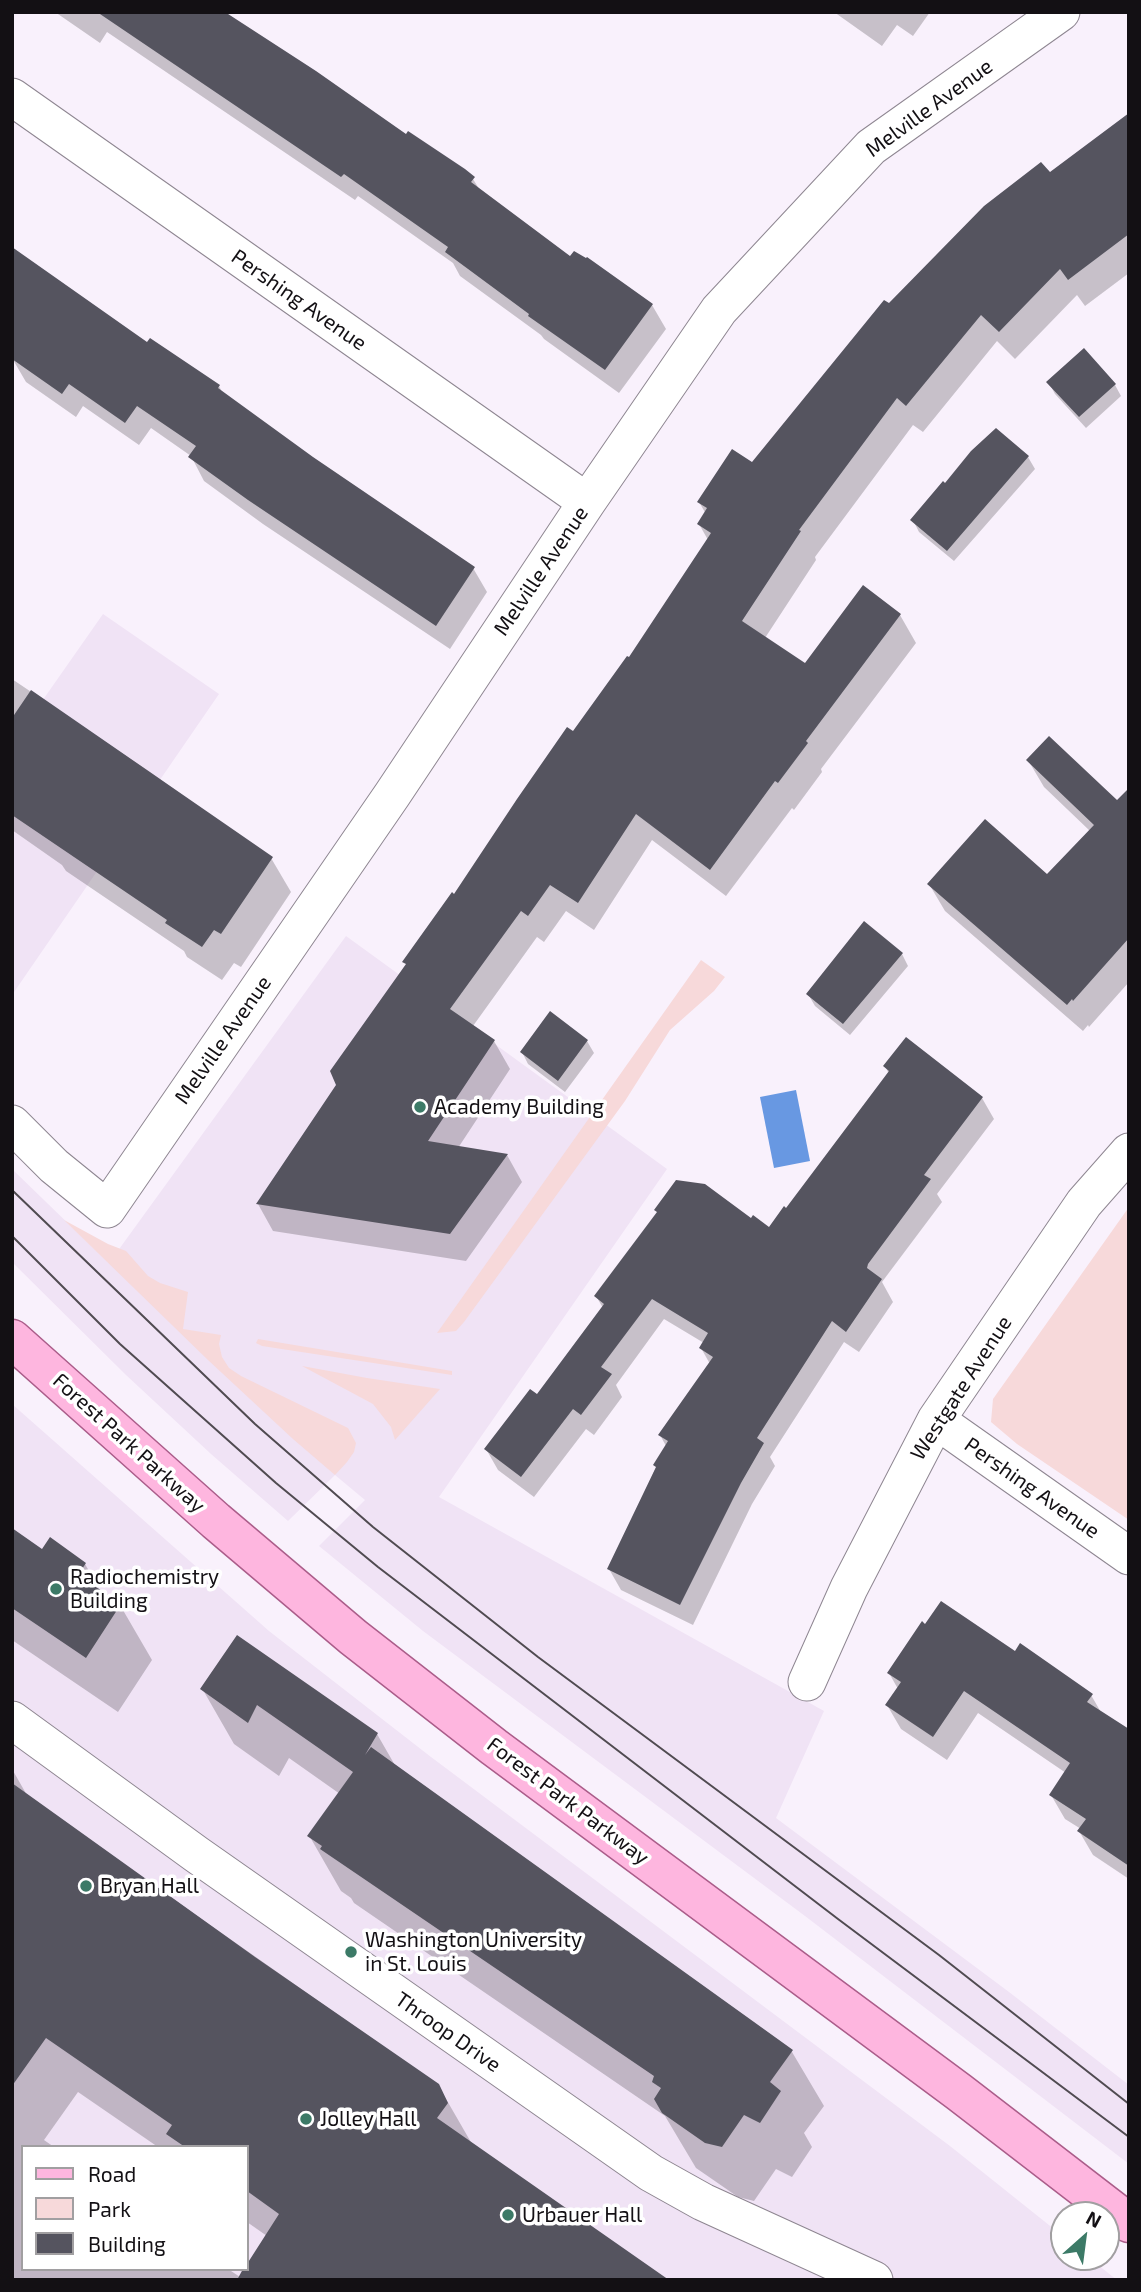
<!DOCTYPE html>
<style>
body{margin:0}
#map{position:relative;width:1141px;height:2292px;overflow:hidden;background:#f9f1fc;font-family:"Exo 2",sans-serif}
canvas{display:block}
.frame{position:absolute;inset:0;border:14px solid #131014;pointer-events:none}
.legend{position:absolute;left:21px;top:2145px;width:228px;height:126px;box-sizing:border-box;background:#fff;border:2px solid #a19fa1;margin:0;padding:9px 12px;list-style:none;font-size:21px;color:#131014}
.legend li{display:flex;align-items:center;gap:14px;height:35px}
.legend b{width:35px;border:2px solid #a19fa1}
.north{position:absolute;left:1050px;top:2201px;width:70px;height:70px;box-sizing:border-box;background:#fff;border:2px solid #a19fa1;border-radius:50%;rotate:28deg;font-size:19px;font-weight:700;line-height:28px;text-align:center;color:#131014}
.north::after{content:'';display:block;margin:auto;width:24px;height:32px;background:#3c7a67;clip-path:polygon(50% 0,100% 100%,50% 72%,0 100%)}
</style>
<div id="map">
<canvas width="1141" height="2292"></canvas>
<div class="frame"></div>
<ul class="legend">
<li><b style="height:9px;background:#feb6df"></b>Road</li>
<li><b style="height:19px;background:#f7d9da"></b>Park</li>
<li><b style="height:19px;background:#55545f"></b>Building</li>
</ul>
<div class="north">N</div>
</div>
<script>
const ctx = document.querySelector('canvas').getContext('2d');
ctx.lineJoin = 'round';
function paint(path, color) { ctx.fillStyle = color; ctx.fill(path, 'evenodd'); }
const toPath = rows => new Path2D(rows.map(r => 'M' + r).join(''));
function strokePath(path, color, width, dash) { ctx.strokeStyle = color; ctx.lineWidth = width; ctx.lineCap = dash ? 'butt' : 'round'; ctx.setLineDash(dash || []); ctx.stroke(path); }
function label(font, color, halo, rows, align = 'center') {
  ctx.font = font + ' "Exo 2",sans-serif'; ctx.lineWidth = 7; ctx.setLineDash([]); ctx.textBaseline = 'middle'; ctx.strokeStyle = halo; ctx.fillStyle = color; for (const [text, x, y, turn = 0] of rows) {
    ctx.save(); ctx.translate(x, y); ctx.rotate((+turn || 0) * Math.PI / 180); ctx.textAlign = isNaN(turn) ? turn : align; if (halo) ctx.strokeText(text, 0, 0); ctx.fillText(text, 0, 0); ctx.restore();
  }
}
const built = toPath([
 [103,614,219,694,12,995,12,744],
 [346,936,667,1169,439,1497,824,1711,776,1818,1009,1992,1129,2085,1129,2164,805,1916,423,1631,319,1546,365,1500,335,1475,288,1521,211,1454,126,1375,12,1262,12,1169,109,1263],
 [12,1404,269,1631,431,1757,950,2146,1064,2237,1064,2257,1088,2257,1117,2280,12,2280],
 [23,2147,247,2147,247,2269,23,2269]
]);
const green = toPath([
 [701,960,725,977,714,991,670,1030,625,1101,464,1322,456,1331,437,1333],
 [1129,1207,1129,1520,1017,1444,991,1422,993,1399],
 [64,1220,108,1244,126,1251,148,1276,160,1283,188,1292,183,1329,221,1335,219,1344,222,1357,229,1368,241,1376,348,1428,356,1443,354,1452,347,1462,335,1475,293,1439,208,1360],
 [258,1339,452,1371,452,1375,262,1346,256,1343],
 [302,1366,367,1378,440,1389,395,1440,391,1427,373,1404]
]);
const water = toPath([
 [796,1090,810,1161,774,1168,760,1097]
]);
const shadow = toPath([
 [55,12,222,12,473,179,481,192,570,259,652,305,666,329,619,393,544,339,541,335,460,276,453,263,358,196,355,200,107,32,100,43],
 [834,12,930,12,913,36,897,25,882,46],
 [1129,115,1129,273,1085,306,1077,295,1015,359,997,341,923,432,913,425,815,557,816,560,765,638,805,665,900,615,916,643,821,769,822,772,794,810,792,808,726,896,652,840,594,930,566,911,544,942,537,937,473,1026,494,1041,510,1069,458,1148,507,1155,522,1182,466,1261,273,1231,258,1204,338,1085,407,965,405,962,629,660,708,540,699,524,706,514,699,502,752,465,889,306,1049,175],
 [148,345,219,386,223,394,312,459,473,568,487,592,450,649,263,524,204,481,191,456,151,428,139,445,83,406,76,417,26,382,12,358],
 [1049,383,1115,385,1121,396,1086,428,1055,394],
 [996,431,1028,457,1035,469,954,561,919,532,913,520],
 [12,679,150,772,271,858,291,892,241,967,234,963,222,980,187,957,184,951,66,871,62,865,12,830],
 [1028,760,1123,808,1129,803,1129,982,1089,1027,1088,1025,1083,1031,945,911,929,884,1047,876,1090,831,1044,787],
 [902,954,908,966,850,1035,815,1006,808,994],
 [587,1041,594,1053,565,1092,528,1064,522,1052],
 [885,1066,982,1098,994,1119,937,1194,942,1202,882,1282,893,1302,859,1352,844,1342,770,1457,775,1466,752,1504,693,1625,621,1590,609,1569,666,1446,660,1435,710,1364,701,1348,704,1343,664,1319,616,1385,622,1397,594,1435,586,1429,534,1497,498,1470,486,1449,537,1397,603,1308,596,1296,658,1214,656,1210,752,1220,770,1229,787,1210,889,1074],
 [12,1530,43,1551,85,1564,101,1592,120,1605,152,1660,118,1712,12,1640],
 [1015,1653,1091,1695,1102,1714,1129,1731,1129,1879,1093,1855,1079,1831,1081,1829,1065,1819,1051,1795,1066,1773,978,1713,947,1760,901,1729,887,1705,898,1689,889,1673],
 [203,1690,377,1734,396,1767,792,2052,824,2106,804,2133,812,2147,792,2177,776,2169,754,2201,738,2197,696,2168,665,2116,354,1903,351,1898,341,1891,310,1837,340,1794,289,1758,279,1776,234,1744],
 [12,1769,28,1797,438,2085,472,2144,665,2280,12,2280],
 [78,2092,158,2147,247,2147,247,2222,267,2236,240,2277,228,2269,23,2269,23,2147,54,2147,44,2140]
]);
const building = toPath([
 [97,12,225,12,316,71,406,134,408,131,465,169,475,177,471,182,570,256,574,251,586,258,587,257,653,304,605,370,528,316,529,314,445,252,448,247,344,174,341,177],
 [1129,113,1129,234,1068,280,1060,269,999,332,981,315,906,406,897,398,799,530,801,531,742,621,805,663,863,585,901,614,806,741,808,743,778,783,775,781,710,870,636,814,578,903,550,885,528,916,521,911,450,1009,495,1040,428,1141,508,1154,450,1234,256,1204,336,1085,330,1071,406,964,402,962,452,892,454,894,517,799,567,727,573,731,627,656,629,657,711,533,697,524,707,508,697,502,732,449,752,462,884,300,889,303,984,206,1041,162,1050,172],
 [12,247,147,342,150,338,220,385,218,388,313,457,475,567,436,626,248,500,188,457,196,446,137,406,125,423,69,384,62,394,12,359],
 [1084,348,1116,384,1079,417,1046,382],
 [996,428,1029,456,947,551,910,520,943,481,945,483,971,451],
 [31,690,273,857,221,934,214,930,202,947,165,923,167,920,12,815,12,718],
 [1049,736,1117,800,1129,788,1129,938,1073,1001,1072,999,1067,1005,927,884,985,819,1047,874,1094,825,1026,760],
 [864,921,903,953,843,1024,806,994],
 [550,1011,588,1040,558,1081,520,1052],
 [906,1037,983,1097,924,1175,931,1179,868,1264,867,1268,882,1279,846,1332,832,1321,757,1438,764,1443,741,1483,680,1605,607,1569,656,1467,653,1465,668,1441,658,1435,713,1357,699,1348,708,1333,652,1299,601,1367,612,1374,581,1415,573,1409,521,1477,484,1449,530,1389,537,1394,604,1304,594,1296,657,1212,654,1210,676,1180,705,1184,751,1218,753,1215,769,1227,784,1206,786,1208,889,1071,883,1066],
 [12,1528,42,1549,50,1537,86,1563,78,1575,121,1604,86,1658,12,1608],
 [941,1601,1015,1651,1020,1643,1093,1694,1087,1702,1129,1729,1129,1866,1077,1831,1086,1819,1049,1795,1070,1763,964,1691,933,1737,885,1705,901,1682,887,1673,922,1621,925,1624],
 [237,1635,378,1733,365,1755,371,1747,793,2050,770,2082,781,2091,760,2123,744,2115,722,2147,705,2143,662,2113,654,2099,661,2088,652,2082,654,2076,320,1849,322,1846,307,1836,353,1772,257,1705,248,1723,200,1689],
 [12,1783,255,1957,439,2084,448,2103,437,2118,669,2280,237,2280,243,2269,247,2269,247,2264,279,2214,247,2191,247,2147,185,2147,166,2134,172,2125,46,2038,12,2086]
]);
const minor = toPath([
 [12,97,587,502],
 [12,1124,54,1166,107,1209,392,795,587,502,719,310,871,147,1061,12],
 [936,1420,1129,1556],
 [807,1682,849,1588,936,1420,1084,1203,1129,1152],
 [12,1720,196,1854,651,2173,703,2202,874,2280]
]);
const primary = toPath([
 [12,1339,216,1521,353,1637,494,1747,959,2092,1129,2223]
]);
const tram = toPath([
 [12,1190,255,1424,373,1527,538,1657,939,1955,1129,2104],
 [12,1236,120,1344,276,1483,378,1567,838,1919,1129,2137]
]);
const markers = [
 [420,1107,7,"#3c7a67"],
 [56,1589,7,"#3c7a67"],
 [86,1886,7,"#3c7a67"],
 [351,1952,7,"#3c7a67"],
 [306,2119,7,"#3c7a67"],
 [508,2215,7,"#3c7a67"]
];
const streetNames = [
 ["Melville Avenue",929,108,-36],
 ["Pershing Avenue",299,300,35],
 ["Melville Avenue",541,571,-56],
 ["Melville Avenue",223,1040,-55],
 ["Westgate Avenue",961,1388,-57],
 ["Forest Park Parkway",129,1443,42],
 ["Pershing Avenue",1032,1488,35],
 ["Forest Park Parkway",568,1801,37],
 ["Throop Drive",448,2032,35]
];
const poiNames = [
 ["Academy Building",434,1107],
 ["Radiochemistry",70,1577],
 ["Building",70,1601],
 ["Bryan Hall",100,1886],
 ["Washington University",365,1940],
 ["in St. Louis",365,1964],
 ["Jolley Hall",320,2119],
 ["Urbauer Hall",522,2215]
];
paint(built, '#f0e3f5');
paint(green, '#f7d9da');
paint(water, '#6898e2');
paint(shadow, '#0003');
paint(building, '#55545f');
strokePath(minor, '#8e8691', 39);
strokePath(primary, '#ab5d8a', 41);
strokePath(minor, '#fff', 37);
strokePath(primary, '#feb6df', 38);
strokePath(tram, '#504b51', 2);
for (const [x, y, r, color] of markers) { const dot = new Path2D(); dot.arc(x, y, r, 0, 2 * Math.PI); ctx.fillStyle = color; ctx.fill(dot); strokePath(dot, '#fff', 2.5); }
label('21px', '#131014', '#fff', streetNames);
label('21px', '#131014', '#fff', poiNames, 'left');
</script>
